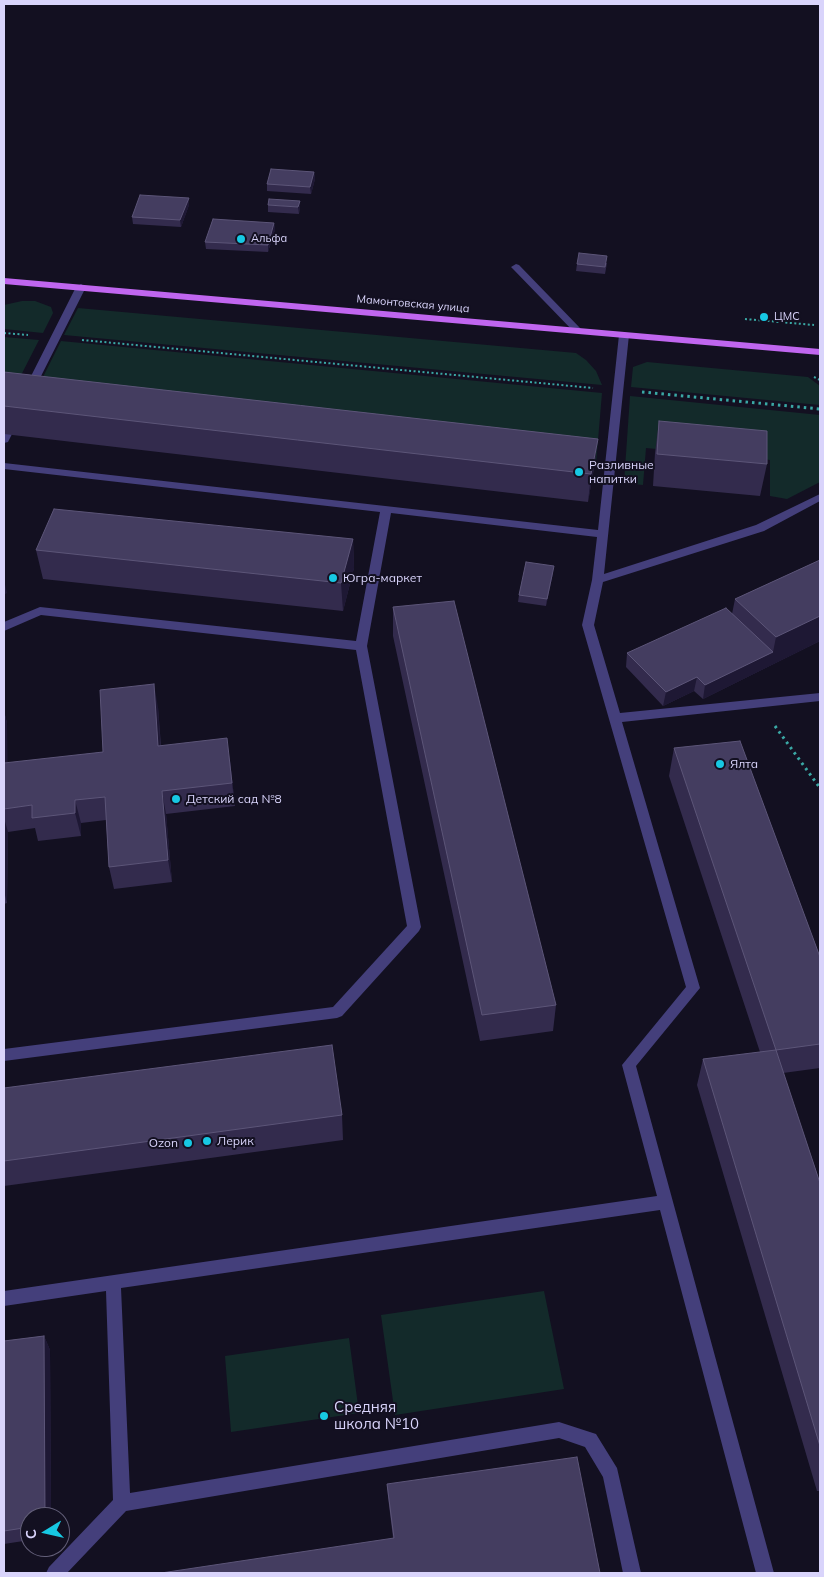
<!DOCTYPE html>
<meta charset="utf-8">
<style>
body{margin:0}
#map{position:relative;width:824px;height:1577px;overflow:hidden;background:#131021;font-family:Mulish,sans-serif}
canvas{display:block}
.frame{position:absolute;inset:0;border:5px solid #d9d4fb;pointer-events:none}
.north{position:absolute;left:20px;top:1507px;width:50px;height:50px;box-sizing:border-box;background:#131021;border:1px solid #625e78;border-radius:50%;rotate:261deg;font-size:14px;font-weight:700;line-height:20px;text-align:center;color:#d9d4fb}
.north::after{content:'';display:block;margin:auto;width:18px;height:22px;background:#17c8e3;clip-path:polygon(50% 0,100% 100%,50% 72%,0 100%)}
</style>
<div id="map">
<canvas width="824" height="1577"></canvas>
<div class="frame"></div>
<div class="north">С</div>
</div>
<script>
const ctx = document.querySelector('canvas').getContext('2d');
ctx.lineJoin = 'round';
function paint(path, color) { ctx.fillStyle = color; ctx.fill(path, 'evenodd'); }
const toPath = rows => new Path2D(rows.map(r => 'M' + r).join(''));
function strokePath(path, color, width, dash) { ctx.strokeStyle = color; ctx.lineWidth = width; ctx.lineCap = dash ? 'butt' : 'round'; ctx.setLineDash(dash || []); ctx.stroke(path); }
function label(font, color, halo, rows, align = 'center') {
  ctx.font = font + ' Mulish,sans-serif'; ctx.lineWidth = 4; ctx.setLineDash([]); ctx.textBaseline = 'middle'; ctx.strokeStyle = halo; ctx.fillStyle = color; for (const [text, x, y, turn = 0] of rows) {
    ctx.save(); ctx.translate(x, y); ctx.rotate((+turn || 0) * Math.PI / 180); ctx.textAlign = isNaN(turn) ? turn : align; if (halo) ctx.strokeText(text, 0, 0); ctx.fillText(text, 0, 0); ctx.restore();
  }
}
const green = toPath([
 [22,301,35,301,51,307,53,313,43,333,4,329,4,305],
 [78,308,576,353,586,360,596,371,602,385,64,335],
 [4,337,39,340,14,389,4,388],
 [61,341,602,393,596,464,32,399],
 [647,362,808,377,820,386,820,405,631,387,633,367],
 [630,396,820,415,820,482,787,499,770,496,770,460,646,448,643,485,624,483],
 [544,1291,564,1389,395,1415,381,1315],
 [349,1338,359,1413,231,1432,225,1356]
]);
const pathFar1 = toPath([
 [745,319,814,325],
 [4,333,28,335],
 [82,340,593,388],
 [814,377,820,380]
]);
const path = toPath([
 [642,392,820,409],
 [775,726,820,788]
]);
const lane = toPath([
 [516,264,519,265,581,329,581,333,575,333,513,269,511,267,516,264],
 [81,284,86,287,34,390,29,393,25,392,24,390,76,287,81,284],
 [624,332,629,335,604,574,756,525,820,494,820,501,764,531,603,582,594,625,620,713,820,693,820,701,622,722,700,988,636,1066,774,1573,756,1573,660,1210,121,1288,130,1493,559,1422,596,1434,617,1468,641,1573,623,1573,603,1477,585,1447,559,1438,126,1511,67,1573,46,1573,49,1567,113,1500,106,1291,4,1306,4,1291,657,1196,622,1065,686,987,582,625,592,580,597,537,391,513,367,646,421,927,419,931,342,1016,337,1018,4,1061,4,1049,333,1007,407,926,356,650,41,615,4,631,4,622,40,607,356,641,380,512,4,469,4,463,598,530,619,335,624,332],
 [7,431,12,434,8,442,4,443,4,432,7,431]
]);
const primary = toPath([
 [4,278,820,349,820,355,4,284,4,278]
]);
const wall = toPath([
 [314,172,315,179,311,194,267,191,267,184],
 [189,205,181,227,133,224,132,217],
 [268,205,300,207,299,214,268,212],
 [274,223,275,230,268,252,206,249,205,242],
 [607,263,605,274,576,271,577,264],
 [4,372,598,439,594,468,588,502,4,434],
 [659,421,767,464,760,496,653,486,655,453],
 [353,539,354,568,343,611,43,579,36,550],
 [820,560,820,641,703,699,694,691,663,706,626,667,627,653,732,614,735,599],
 [553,573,546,606,518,602,519,595],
 [393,607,556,1005,553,1031,480,1041,393,636],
 [158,707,161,746,230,761,235,806,166,814,172,882,114,889,109,867,106,820,81,823,81,836,38,841,35,828,8,832,7,903,4,904,4,711,7,723,7,763,103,752],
 [674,748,820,957,820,1068,783,1073,820,1183,820,1491,817,1491,697,1085,703,1059,760,1052,669,776],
 [4,1088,342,1115,343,1140,4,1186],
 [44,1336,50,1350,51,1517,30,1517,30,1540,4,1544,4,1341],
 [387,1484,600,1573,393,1538,388,1497]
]);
const shadedWall = toPath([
 [314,172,315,179,311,194,310,187],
 [189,198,189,205,181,227,180,220],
 [300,201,300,207,299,214,298,207],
 [274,223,275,230,268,252,268,245],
 [598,439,594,468,588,502,591,474],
 [353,539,354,568,343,611,341,583],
 [554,566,553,573,546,606,547,599],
 [4,580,7,593,4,595],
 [820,616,820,641,703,699,705,685,773,652,776,637],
 [697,677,694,691,663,706,666,692],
 [154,684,158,707,162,769,158,746],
 [4,711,7,723,8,787,4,773],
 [227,738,230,761,235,806,232,783],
 [162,791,166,814,172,882,168,860],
 [75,800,81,823,81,836,75,813],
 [4,818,8,832,7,903,4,891],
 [44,1336,50,1350,51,1517,45,1517]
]);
const building = toPath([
 [271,169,314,172,310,187,267,184,271,169],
 [140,195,189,198,180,220,132,217,140,195],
 [269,199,300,201,298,207,268,205,269,199],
 [213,219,274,223,268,245,205,242,213,219],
 [579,253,607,256,605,267,577,264,579,253],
 [4,372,598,439,591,474,4,406,4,372],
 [659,421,767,431,767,464,657,454,659,421],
 [54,509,353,539,341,583,36,550,54,509],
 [820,560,820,616,776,637,735,599,820,560],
 [526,562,554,566,547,599,519,595,526,562],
 [454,601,556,1005,482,1015,393,607,454,601],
 [726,608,773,652,705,685,697,677,666,692,627,653,726,608],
 [154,684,158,746,227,738,232,783,162,791,168,860,109,867,105,797,75,800,75,813,32,818,32,805,4,809,4,763,103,752,100,690,154,684],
 [740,741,820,957,820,1044,776,1050,674,748,740,741],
 [332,1045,342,1115,4,1161,4,1088,332,1045],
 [776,1050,820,1183,820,1446,703,1059,776,1050],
 [44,1336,45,1517,30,1517,30,1527,4,1531,4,1341,44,1336],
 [577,1457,600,1573,161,1573,394,1538,387,1484,577,1457]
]);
const markers = [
 [241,239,5,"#17c8e3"],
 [764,317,5,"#17c8e3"],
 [579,472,5,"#17c8e3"],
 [333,578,5,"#17c8e3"],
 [720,764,5,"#17c8e3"],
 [176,799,5,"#17c8e3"],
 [207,1141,5,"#17c8e3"],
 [188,1143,5,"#17c8e3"],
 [324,1416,5,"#17c8e3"]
];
const farPoinames = [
 ["Альфа",251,239],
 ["ЦМС",774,317]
];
const farStreetnames = [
 ["Мамонтовская улица",413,304,5]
];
const poiNames = [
 ["Разливные",589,465],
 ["напитки",589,479],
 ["Югра-маркет",343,578],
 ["Ялта",730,764],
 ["Детский сад №8",186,799],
 ["Лерик",217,1141],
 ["Ozon",178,1143,"right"]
];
const nearPoinames = [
 ["Средняя",334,1407],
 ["школа №10",334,1424]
];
paint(green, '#132a2a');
strokePath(pathFar1, '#3aa8a5', 2, [2, 2.5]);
strokePath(path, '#3aa8a5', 3, [2.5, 4]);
paint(lane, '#443f7b');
paint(primary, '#c066ef');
paint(wall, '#332b4d');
paint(shadedWall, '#1e1834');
paint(building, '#443d60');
strokePath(building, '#5c5578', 1);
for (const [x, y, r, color] of markers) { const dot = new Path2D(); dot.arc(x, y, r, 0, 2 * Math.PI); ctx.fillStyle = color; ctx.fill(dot); strokePath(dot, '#131021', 2); }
label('11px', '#d9d4fb', '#131021', farPoinames, 'left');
label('11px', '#d9d4fb', '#131021', farStreetnames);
label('12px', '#d9d4fb', '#131021', poiNames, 'left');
label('15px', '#d9d4fb', '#131021', nearPoinames, 'left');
</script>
